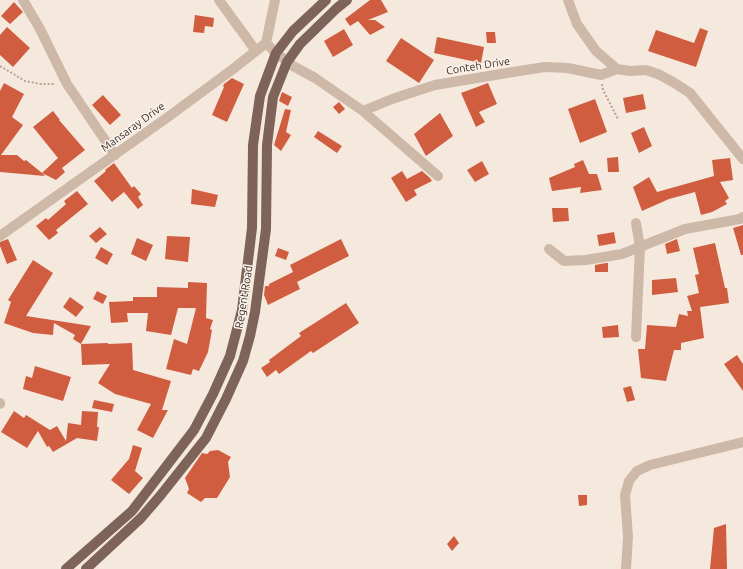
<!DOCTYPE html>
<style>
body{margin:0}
canvas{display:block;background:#f5e9dd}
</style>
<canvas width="743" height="569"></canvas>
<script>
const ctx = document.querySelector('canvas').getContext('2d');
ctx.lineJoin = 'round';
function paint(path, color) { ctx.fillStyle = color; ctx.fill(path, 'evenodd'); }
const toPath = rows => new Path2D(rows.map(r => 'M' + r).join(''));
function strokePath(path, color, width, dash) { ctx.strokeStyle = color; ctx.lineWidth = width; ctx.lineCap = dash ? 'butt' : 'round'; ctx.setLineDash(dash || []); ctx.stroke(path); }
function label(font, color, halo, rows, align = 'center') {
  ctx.font = font + ' Ubuntu,sans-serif'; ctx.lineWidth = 3; ctx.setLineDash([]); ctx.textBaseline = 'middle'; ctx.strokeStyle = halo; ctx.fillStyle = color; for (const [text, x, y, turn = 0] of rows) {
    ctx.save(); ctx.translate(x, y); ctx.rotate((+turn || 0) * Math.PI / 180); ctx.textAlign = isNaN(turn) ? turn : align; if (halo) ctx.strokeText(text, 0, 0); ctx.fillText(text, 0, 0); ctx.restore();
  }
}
const building = toPath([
 [370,0,381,0,388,12,368,20,375,20,385,27,370,35,358,21,350,26,345,19],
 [14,2,23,12,10,24,1,16],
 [195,15,214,18,213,27,205,26,204,33,193,32],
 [7,27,30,48,13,67,0,55,0,35],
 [700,28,708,31,696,67,648,51,656,30,694,43],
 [344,29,353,45,333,57,324,41],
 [486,32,495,32,496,43,487,43],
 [437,37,484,47,481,63,434,53],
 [401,38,434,60,419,83,386,61],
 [232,78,244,84,227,122,212,115,224,87,223,86,224,84],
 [4,83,24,94,12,117,23,125,1,155,17,155,24,161,26,160,42,173,58,158,33,127,53,111,60,120,59,120,85,150,62,168,65,172,56,180,42,173,45,176,0,172,0,91],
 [488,83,497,104,479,112,485,122,476,127,461,93],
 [282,92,292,97,288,106,279,101],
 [643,94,646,109,626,113,623,98],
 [103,95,121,115,110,125,92,105],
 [595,99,607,132,580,143,568,109],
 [339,102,345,109,339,114,333,107],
 [285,109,291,110,286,132,291,135,281,151,274,145],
 [440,113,453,136,426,156,414,134],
 [644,127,652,146,639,153,631,133],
 [318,131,342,146,337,153,314,137],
 [618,157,619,172,608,172,607,158],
 [730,158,733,180,720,182,729,198,725,201,727,204,712,212,701,215,695,192,669,199,642,211,633,187,649,177,657,192,714,176,712,160],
 [583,160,589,174,597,174,602,190,580,193,581,187,552,191,549,178,575,167,574,164],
 [482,161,489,174,475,182,467,170],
 [114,163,132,188,134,186,141,194,138,197,143,205,138,209,124,192,112,202,94,181,106,171,105,170],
 [402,171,407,179,422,171,430,178,432,181,414,190,417,195,406,202,391,178],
 [192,189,218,195,215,207,191,204],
 [77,191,88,204,56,230,58,233,49,240,36,226,46,218,48,220,66,204,64,201],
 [552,208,568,208,569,221,553,222],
 [743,225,743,255,741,255,733,228],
 [100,227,107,234,96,243,89,236],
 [614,232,616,243,599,246,597,235],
 [167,236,190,237,188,262,165,259],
 [137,238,153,245,146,261,131,254],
 [8,239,17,260,7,264,0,246,0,242],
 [341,239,349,256,297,282,300,289,268,305,264,295,265,286,269,286,269,284,293,272,290,265],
 [677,239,680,251,667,254,665,244],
 [715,243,725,288,727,288,729,303,700,307,704,338,681,343,681,350,674,350,666,381,641,378,638,349,645,349,647,325,676,327,679,314,688,316,687,311,692,311,687,296,699,293,695,275,699,274,693,248],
 [101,247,113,254,107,265,95,258],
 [278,248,289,252,286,260,275,256],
 [33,260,53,273,26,316,91,326,81,344,73,339,75,335,54,323,53,335,33,333,4,323,11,302,8,300],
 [606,263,608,263,608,272,595,272,595,265],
 [676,278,678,292,652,295,652,280],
 [188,282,207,283,206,318,213,320,210,329,212,330,208,352,199,371,193,369,191,375,166,369,174,339,187,344,196,308,178,308,171,335,146,331,148,313,127,313,128,322,111,323,109,302,133,301,133,297,157,297,157,287,188,288],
 [97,291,107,296,103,304,93,299],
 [70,297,84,307,76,317,63,307],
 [346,303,359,323,313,353,311,351,279,374,276,370,267,377,261,368,270,362,269,360,301,336,299,333],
 [618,325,619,337,603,338,602,327],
 [108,343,108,344,132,343,133,370,171,381,162,410,168,410,153,438,137,430,151,404,115,394,98,383,110,364,82,365,81,344],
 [737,355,743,364,743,391,724,364],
 [35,366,71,377,63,401,23,389,26,376,32,378],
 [631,386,635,400,627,402,623,388],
 [94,400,114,404,112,412,92,408],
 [14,411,24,418,26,415,50,430,57,426,66,441,68,423,81,425,82,411,98,412,97,427,99,427,97,441,77,438,53,452,49,446,47,447,38,431,27,448,1,432],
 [133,445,142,448,135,471,143,478,129,494,111,480,129,459],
 [218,450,231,457,228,462,230,477,217,498,205,498,201,502,187,493,189,489,185,478,202,453,207,454,210,451],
 [578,495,587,495,587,505,579,506],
 [726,524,727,569,710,569,714,528],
 [454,536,459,543,452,551,447,544]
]);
const path = toPath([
 [0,66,25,81,41,84,55,84],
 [602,84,603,90,618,119]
]);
const minor = toPath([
 [23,0,40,29,67,84,115,155],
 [219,0,256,51],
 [568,0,577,24,596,51,617,69,630,71,646,70,658,74,673,82,690,93,743,159],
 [266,43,275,0],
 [363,111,392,99,435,85,519,71,545,67,568,68,601,75,617,69],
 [636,223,640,247,636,337],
 [0,236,168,117,233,69,266,43,276,53,293,66,315,78,363,111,438,176],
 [549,249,564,261,586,260,622,254,685,229,740,219,743,217],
 [0,403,0,404],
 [626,569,628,537,625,495,629,481,637,471,650,465,743,442]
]);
const major = toPath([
 [66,569,132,511,194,430,213,394,230,356,242,310,252,228,253,145,260,96,276,53,293,31,326,0],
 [86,569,141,518,160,496,206,438,226,399,243,361,250,336,255,312,266,229,267,145,273,97,287,62,300,44,337,8,347,0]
]);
const streetNames = [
 ["Conteh Drive",478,66,-9],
 ["Mansaray Drive",133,127,-36],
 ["Regent Road",244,297,-81]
];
paint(building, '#d05d40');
strokePath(path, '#baa192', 2, [2, 2]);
strokePath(minor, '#ceb8a8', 10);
strokePath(major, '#7e6359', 10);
label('11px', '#3a2d29', '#fbf3eb', streetNames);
</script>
